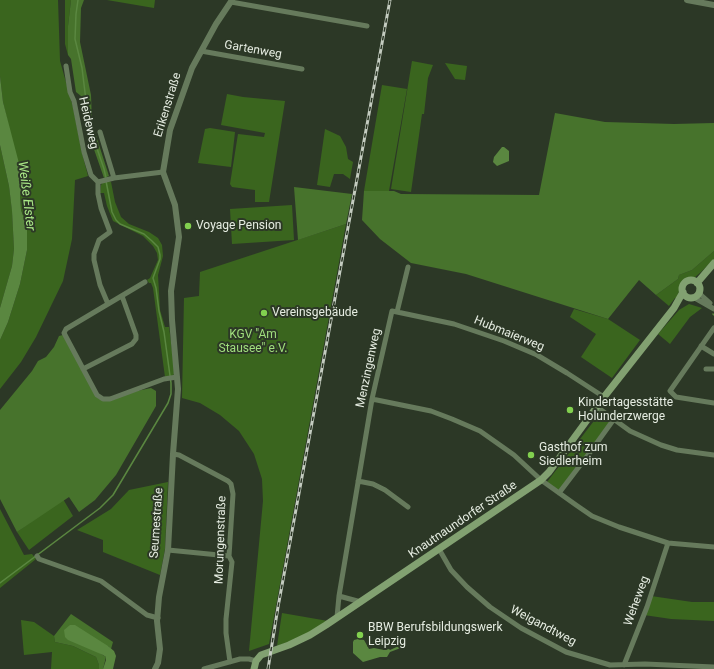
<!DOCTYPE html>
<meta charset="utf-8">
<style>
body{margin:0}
canvas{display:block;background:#2c3826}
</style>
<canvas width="714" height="669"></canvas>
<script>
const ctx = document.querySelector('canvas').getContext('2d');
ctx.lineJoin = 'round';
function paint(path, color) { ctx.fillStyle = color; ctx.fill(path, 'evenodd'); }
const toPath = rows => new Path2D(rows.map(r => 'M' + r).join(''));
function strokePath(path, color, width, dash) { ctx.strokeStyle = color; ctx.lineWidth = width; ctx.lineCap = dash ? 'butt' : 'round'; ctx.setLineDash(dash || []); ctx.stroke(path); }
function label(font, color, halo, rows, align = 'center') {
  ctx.font = font + ' Roboto,sans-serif'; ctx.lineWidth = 4; ctx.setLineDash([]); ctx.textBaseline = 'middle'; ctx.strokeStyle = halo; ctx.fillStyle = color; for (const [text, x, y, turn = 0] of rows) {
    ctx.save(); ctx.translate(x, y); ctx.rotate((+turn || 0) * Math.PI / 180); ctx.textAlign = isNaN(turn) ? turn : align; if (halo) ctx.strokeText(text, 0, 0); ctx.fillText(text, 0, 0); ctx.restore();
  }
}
const green = toPath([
 [0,0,58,0,60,61,73,107,82,153,88,176,75,180,72,239,63,281,36,337,21,362,0,389,0,340,8,322,20,284,27,250,27,227,21,210,20,196,23,187,3,102,0,76],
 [65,0,71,0,68,26,68,55,65,44],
 [107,0,155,0,154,8],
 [412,61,433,65,428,78,424,114,422,114,411,192,391,189],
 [445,63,467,66,465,80,455,79],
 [382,85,407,89,389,191,364,191],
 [227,94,243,97,285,101,269,202,255,202,255,190,232,187,230,184,238,134,264,137,265,133,221,125],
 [210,128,235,132,231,167,198,163,205,129],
 [325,129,340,136,346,147,348,159,353,162,350,179,343,174,334,174,330,187,317,185],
 [0,145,9,186,12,210,14,249,12,266,0,308],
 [109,181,111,182,115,202,121,217,129,224,149,232,158,238,162,245,163,256,158,275,160,310,165,327,169,327,175,373,172,376,165,377,153,288,151,283,149,283,147,280,150,278,158,260,157,253,153,246,143,236,113,221,107,206,104,193,100,193,101,185,103,182],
 [292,205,294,240,232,244,230,209],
 [346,224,269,644,249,651,263,501,262,479,254,454,239,431,220,415,200,403,182,398,184,298,199,296,200,272],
 [714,251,714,259,701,272,694,278,687,279,682,282,677,298,675,298,669,306,656,295,678,279,679,275,692,270],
 [689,304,702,308,690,317,670,344,658,334,679,310],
 [574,309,608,319,640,340,612,378,581,357,596,334,570,317],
 [600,413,609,421,609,424,560,489,558,490,547,482],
 [168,482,165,549,160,575,103,552,103,540,77,530,111,509,129,490],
 [63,499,73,516,29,550,17,532],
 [0,509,24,555,32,554,36,559,0,588],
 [651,596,692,602,714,602,714,621,671,619,644,615],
 [282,613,328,621,301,637,277,646],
 [21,620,34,622,54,636,55,642,73,646,96,657,99,665,99,669,51,669,52,652,24,655]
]);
const forest = toPath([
 [71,0,84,0,81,8,80,42,91,95,92,123,109,176,104,178,89,135,83,115,81,96,76,92,71,59,68,55,68,26],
 [555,113,605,122,674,124,714,123,714,251,692,270,679,275,678,279,656,295,639,280,608,319,466,274,411,263,380,239,362,220,364,191,394,191,401,194,539,195],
 [294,187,352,194,346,224,298,240],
 [63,335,99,399,151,388,156,391,156,406,116,475,95,500,79,512,69,497,17,532,0,499,0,410,32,371,38,361,46,357,54,347,59,336],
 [71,614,113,642,111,649,108,646,98,652,106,657,103,669,99,669,99,665,96,657,73,646,55,642,54,636]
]);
const water = toPath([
 [0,76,3,102,21,171,23,187,20,196,21,210,27,227,27,250,20,284,8,322,0,340,0,308,12,266,14,249,12,211,9,186,0,145],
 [502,147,504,147,509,151,509,161,497,166,493,162,494,157],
 [70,625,75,625,108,646,114,651,116,656,113,669,103,669,106,660,106,657,103,655,68,640,65,637,64,630],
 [358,639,364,640,369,649,374,648,384,650,389,649,390,650,401,645,401,643,406,643,406,646,390,652,387,657,380,657,363,662,353,653,353,642,354,640]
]);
const stream = toPath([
 [78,0,76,14,75,39,82,68,89,125,104,169,106,178],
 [713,314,714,315],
 [0,583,100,508,113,495,168,403,171,394,171,383,164,332,159,311,156,288,153,278,160,259,160,255,158,247,152,241,144,234,120,224,116,220,112,212,106,181]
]);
const minor = toPath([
 [231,2,367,26],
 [201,51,302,69],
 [66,66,70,92,74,101,84,152,91,175,98,182,98,194,101,208,110,232,99,240,94,254,94,260,100,285,108,304],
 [100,132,114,178],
 [98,182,114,178,163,172],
 [145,282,66,329,64,333,97,395,103,399,110,399,164,379,177,377],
 [699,290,701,295,710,303],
 [693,297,714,309],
 [397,312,454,324,504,341,537,355,567,373,604,397],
 [714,328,670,391,676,397,714,403],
 [701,346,714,354],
 [83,369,132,344,136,339,136,335,122,296],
 [706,369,714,369],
 [372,399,431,411,452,419,480,431,514,455,541,480,576,505,592,516,619,527,668,543,714,547],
 [597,407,630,431,661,445,677,450,714,455],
 [173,454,179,455,228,481,231,484,233,494,229,556,232,562,226,619,226,633,230,662],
 [358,481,373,484,385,490,408,507],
 [559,493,591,451,614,419],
 [439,549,451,570,467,587,490,607,521,628,566,652,610,665,645,664,714,667],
 [168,550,229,556],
 [37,556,39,559,101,581,147,615,158,618],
 [339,596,361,602],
 [337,617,339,596,372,399,392,311,397,312,408,267],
 [624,665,647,607,668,543],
 [204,669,240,659,249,659,256,661]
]);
const tertiary = toPath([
 [687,0,714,5],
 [155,669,158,663,160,649,157,621,159,597,168,550,173,454,178,389,172,320,171,291,179,237,175,205,163,172,170,130,192,68,216,24,232,0]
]);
const secondary = toPath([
 '682 289a9 9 0 1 1 18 0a9 9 0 1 1-18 0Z',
 [697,283,714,263],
 [254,669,256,661,261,655,289,645,310,635,326,625,541,480,549,472,604,397,674,308,683,292]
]);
const rail = toPath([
 [268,669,278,607,390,0]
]);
const markers = [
 [188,226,4,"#82d04f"],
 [264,313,4,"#82d04f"],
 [570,410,4,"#82d04f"],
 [531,455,4,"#82d04f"],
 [360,635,4,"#82d04f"]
];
const streetNames = [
 ["Gartenweg",253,50,10],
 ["Erikenstraße",168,105,-73],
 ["Heideweg",88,123,77],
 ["Hubmaierweg",509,334,22],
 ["Menzingenweg",369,368,-78],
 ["Knautnaundorfer Straße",463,520,-34],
 ["Seumestraße",157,523,-86],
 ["Morungenstraße",221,540,-88],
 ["Weheweg",637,601,-70],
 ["Weigandtweg",543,626,28]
];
const poiNames = [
 ["Voyage Pension",196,226],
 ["Vereinsgebäude",272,313],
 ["Kindertagesstätte",578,403],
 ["Holunderzwerge",578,417],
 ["Gasthof zum",539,448],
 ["Siedlerheim",539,462],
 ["BBW Berufsbildungswerk",368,628],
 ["Leipzig",368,642]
];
const parkNames = [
 ["KGV \"Am",253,335],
 ["Stausee\" e.V.",253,349]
];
const waterNames = [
 ["Weiße Elster",26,196,83]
];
paint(green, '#3a651e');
paint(forest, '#47732c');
paint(water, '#5a8740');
strokePath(stream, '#5a8740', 1.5);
strokePath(minor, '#667a5c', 5);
strokePath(tertiary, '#667a5c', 6);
strokePath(secondary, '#82a171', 7);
strokePath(rail, '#c4ccc0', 3);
strokePath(rail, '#2c3826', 1.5, [4.5]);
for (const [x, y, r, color] of markers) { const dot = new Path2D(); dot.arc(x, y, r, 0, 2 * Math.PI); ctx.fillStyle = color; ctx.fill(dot); strokePath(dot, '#2c3826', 1.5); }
label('12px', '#e6ede2', '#2c3826', streetNames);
label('12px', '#e6ede2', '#2c3826', poiNames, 'left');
label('12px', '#a0de7d', '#2c3826', parkNames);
label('italic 13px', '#aae887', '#2c3826', waterNames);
</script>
